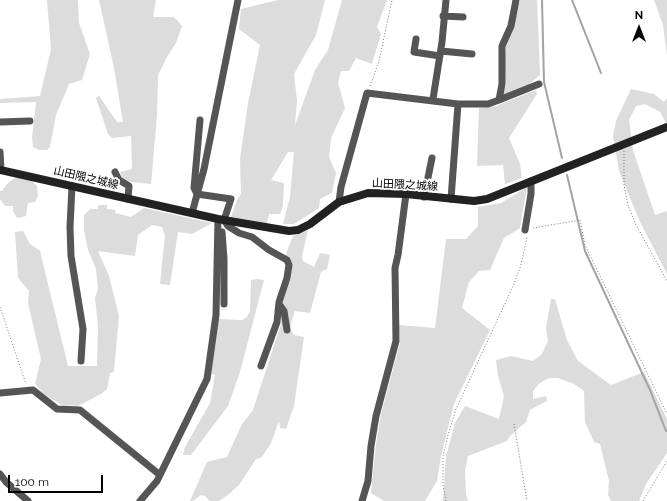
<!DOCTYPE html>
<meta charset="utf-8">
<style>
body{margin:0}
#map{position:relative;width:667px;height:501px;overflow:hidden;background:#fff;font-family:Raleway,sans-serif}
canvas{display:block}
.north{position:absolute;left:619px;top:8px;width:40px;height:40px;-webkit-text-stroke:3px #fff;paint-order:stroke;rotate:0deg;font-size:11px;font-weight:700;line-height:16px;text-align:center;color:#000}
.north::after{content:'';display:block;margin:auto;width:14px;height:18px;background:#000;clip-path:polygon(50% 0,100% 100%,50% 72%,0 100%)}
.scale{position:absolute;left:8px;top:475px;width:95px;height:18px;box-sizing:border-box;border:2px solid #000;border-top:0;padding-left:5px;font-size:12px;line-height:14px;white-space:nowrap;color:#000;-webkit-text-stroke:3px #fff;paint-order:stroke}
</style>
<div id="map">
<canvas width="667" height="501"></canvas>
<div class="north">N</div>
<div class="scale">100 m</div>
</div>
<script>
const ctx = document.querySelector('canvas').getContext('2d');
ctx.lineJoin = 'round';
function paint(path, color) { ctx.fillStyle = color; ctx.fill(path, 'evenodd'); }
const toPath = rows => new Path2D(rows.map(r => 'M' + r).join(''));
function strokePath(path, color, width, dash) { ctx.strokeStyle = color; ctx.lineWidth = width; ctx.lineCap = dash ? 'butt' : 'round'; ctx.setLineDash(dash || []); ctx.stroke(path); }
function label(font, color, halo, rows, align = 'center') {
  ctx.font = font + ' Raleway,"Noto Sans JP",sans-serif'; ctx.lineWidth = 3.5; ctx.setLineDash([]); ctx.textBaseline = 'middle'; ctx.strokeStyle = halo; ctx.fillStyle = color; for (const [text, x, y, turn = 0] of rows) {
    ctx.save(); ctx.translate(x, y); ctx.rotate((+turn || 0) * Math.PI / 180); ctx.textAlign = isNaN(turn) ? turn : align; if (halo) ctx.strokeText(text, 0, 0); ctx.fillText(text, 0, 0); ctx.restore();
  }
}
const green = toPath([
 [47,0,78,0,79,23,90,54,82,80,69,84,56,115,50,147,47,150,39,150,33,147,32,138,36,102,0,103,0,99,40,96,51,49],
 [99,0,156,0,153,17,174,17,182,26,176,43,167,57,158,75,157,116,151,184,124,181,120,172,132,169,131,136,112,138,108,134,96,98,99,96,117,122,123,122,114,68],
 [278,0,325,0,316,35,294,74,297,101,295,125,315,70,328,50,342,0,387,0,377,27,381,34,372,64,356,58,349,71,341,71,338,83,345,108,331,138,329,157,336,173,332,193,320,199,319,208,294,224,283,224,290,197,294,152,288,152,271,180,284,183,283,206,280,214,269,214,267,223,231,217,237,200,241,194,240,159,248,103,260,45,239,29,241,9],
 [520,0,537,0,540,75,527,86,503,96,506,85,504,67,506,45,514,26],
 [654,0,667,0,667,56,663,25],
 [631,89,654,94,664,102,667,98,667,125,660,112,645,104,636,106,629,120,633,150,655,215,667,211,667,274,640,222,619,171,613,136,616,121],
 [536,90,537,94,509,138,520,164,522,178,505,184,503,165,477,166,479,108,496,106],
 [16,177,31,180,37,186,38,196,35,202,28,203,26,216,17,218,13,211,13,206,5,206,0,199,0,191,2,191,7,184],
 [527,187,520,228,504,238,490,270,479,271,469,282,462,308,490,330,454,404,441,456,437,481,425,501,384,501,371,493,376,444,381,414,400,343,399,325,435,328,446,239,466,239,478,226,478,207,501,203],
 [98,205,107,205,107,209,116,210,115,213,131,217,144,208,212,223,192,234,178,232,170,285,160,284,165,235,162,227,152,225,138,235,135,256,98,251,109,276,119,316,114,372,110,373,107,389,101,394,78,406,62,405,45,395,35,384,41,359,28,303,29,291,18,278,15,232,23,231,30,244,40,251,68,366,97,366,98,326,95,298,98,289,96,269,88,250,84,230,84,215,90,209,98,209],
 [308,230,302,256,303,261,314,267,320,253,330,255,327,269,321,272,310,313,295,311,292,320,290,329,294,335,304,337,294,406,286,429,280,428,279,421,271,443,262,457,256,459,239,485,229,494,219,501,210,501,205,496,201,495,193,501,190,501,207,462,227,457,242,424,253,410,281,324,282,302,291,278,292,264,285,256,293,236],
 [257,279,264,280,240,372,228,406,191,455,183,455,185,447,210,403,215,375,211,374,218,319,242,320,247,317,250,311,251,280],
 [551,299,555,299,567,340,578,361,611,385,644,372,667,419,667,453,646,484,639,501,611,501,608,495,609,481,600,444,594,442,585,422,584,391,574,384,558,378,549,378,540,383,533,391,533,399,546,396,547,401,530,410,526,422,510,436,507,441,468,456,465,471,466,495,468,501,443,501,446,456,455,423,465,406,499,419,504,396,498,376,496,360,511,356,533,361,542,354,548,341,546,328]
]);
const stream = toPath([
 [542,0,544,82,562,158],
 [572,0,601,73],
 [567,175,585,251,650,390,666,431]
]);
const path = toPath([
 [370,86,379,61,392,0],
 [624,151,624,185,628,205,635,223,667,281],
 [533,228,580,220,585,245,667,414],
 [0,307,26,384],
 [514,424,527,501],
 [446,501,443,485,443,456,448,435,456,409,514,284,521,265,527,237],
 [643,501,667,461]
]);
const minor = toPath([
 [443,16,463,17],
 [416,39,414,52,440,56],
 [441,51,472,54],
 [433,99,442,42,446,0],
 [499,100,539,84],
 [200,120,194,188,197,194,231,199,224,220,228,226,239,233,252,237,269,250,287,260,289,265,287,278,279,302,277,322,261,366],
 [0,122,30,121],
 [0,152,1,170],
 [115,172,119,180,129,186,128,199],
 [72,186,70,227,71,256,83,329,81,361],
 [424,197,432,158],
 [451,199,458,104],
 [339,202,341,187,367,93,458,104,488,104,499,100,502,84,502,46,511,26,516,0],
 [192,213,204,169,238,0],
 [525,230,531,194,531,181],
 [222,232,224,259,224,304],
 [279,304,284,311,287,330],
 [0,393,33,390,57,409,80,410,160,475],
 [0,474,6,482,28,501],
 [140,501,157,481,207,379,216,315,218,219],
 [362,501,368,481,371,446,376,416,396,341,395,268,398,255,406,194]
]);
const secondary = toPath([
 [0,170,218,219,289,231,298,230,310,224,339,202,368,193,406,194,474,201,487,199,667,127]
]);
const streetNames = [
 ["山田隈之城線",86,178,13],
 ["山田隈之城線",405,185,3]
];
paint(green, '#dcdcdc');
strokePath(stream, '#a3a3a3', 2);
strokePath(path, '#777', 1, [1, 2]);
strokePath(minor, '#555', 7);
strokePath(secondary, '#222', 8);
label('11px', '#000', '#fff', streetNames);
</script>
